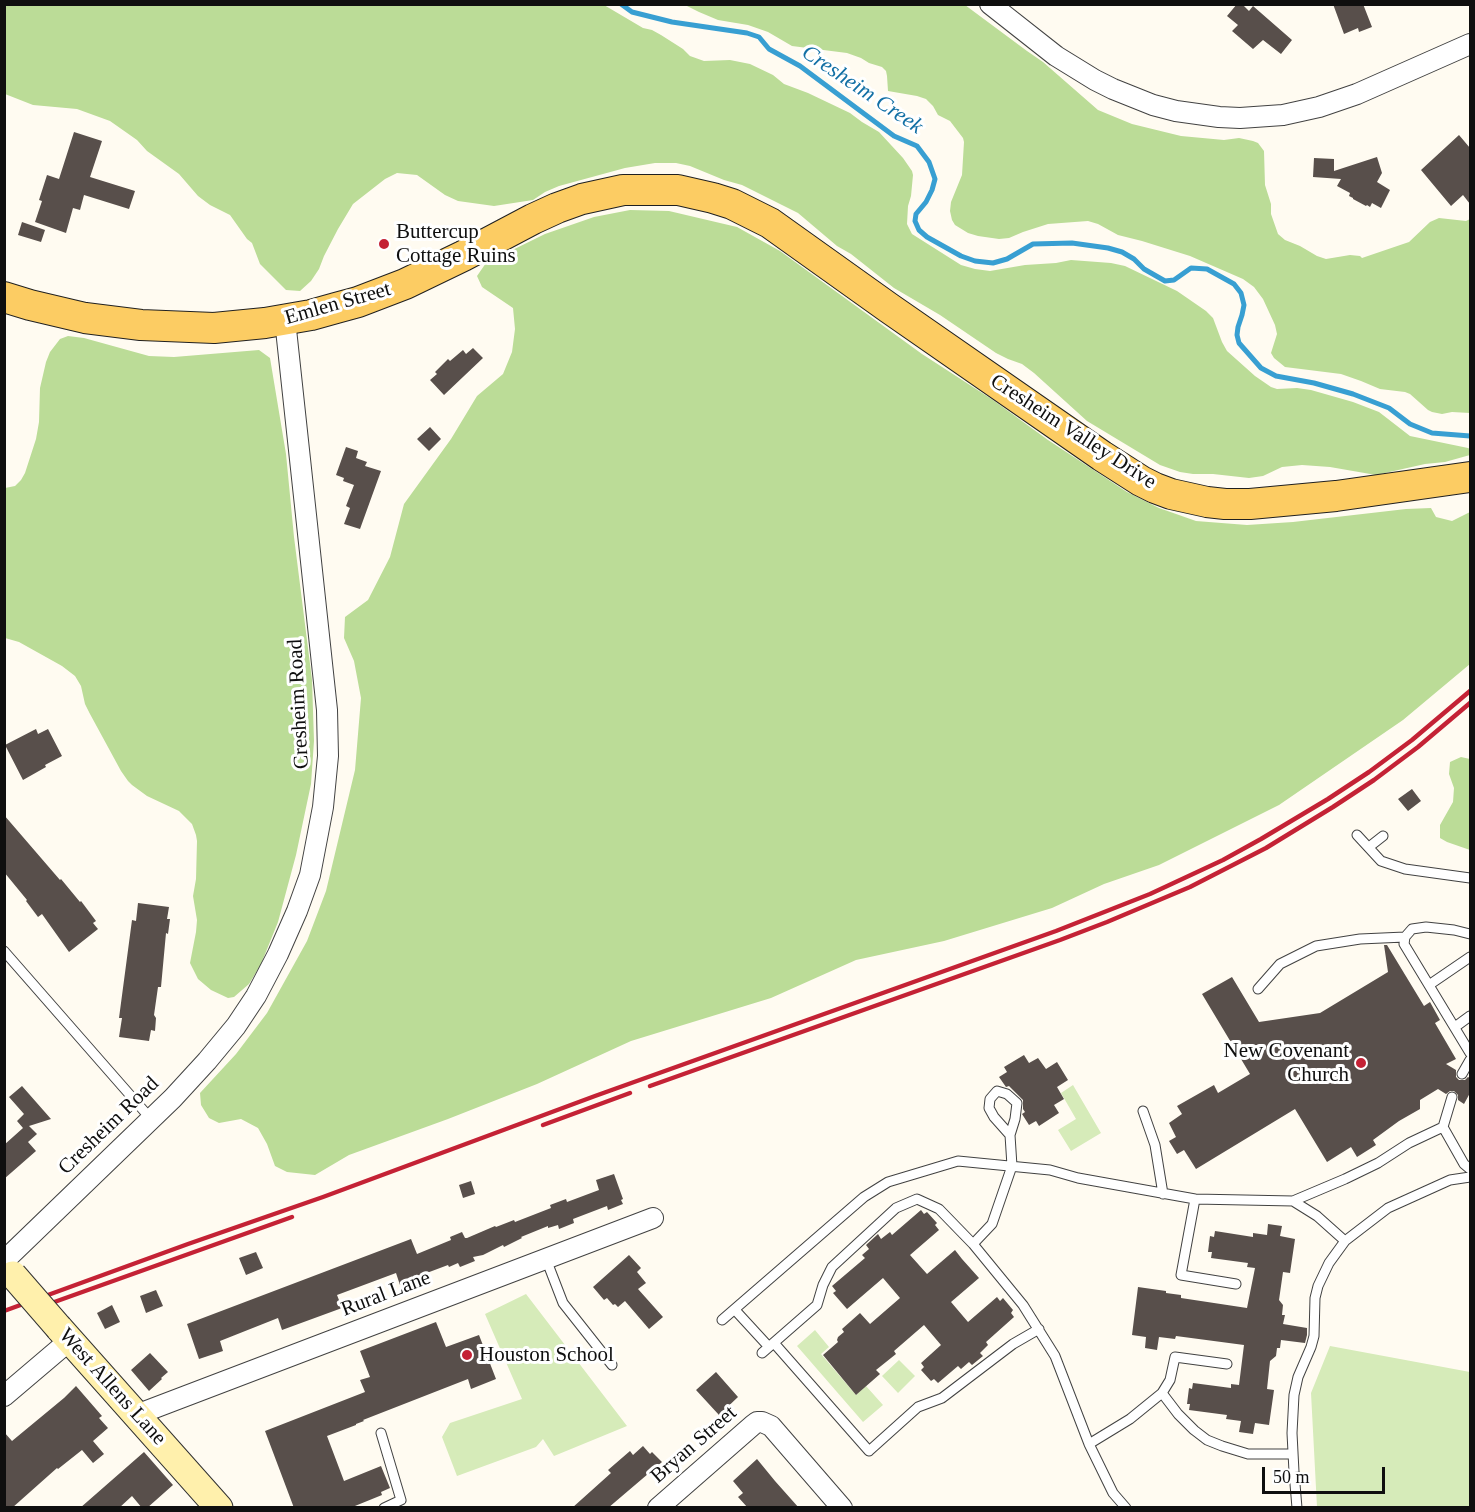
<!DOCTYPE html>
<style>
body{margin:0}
#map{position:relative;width:1475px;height:1512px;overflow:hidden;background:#fffbf1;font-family:Georgia,serif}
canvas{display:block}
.frame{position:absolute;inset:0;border:6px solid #0f0f0f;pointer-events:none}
.scale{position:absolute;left:1262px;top:1467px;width:123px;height:27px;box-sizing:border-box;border:3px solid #0f0f0f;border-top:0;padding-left:8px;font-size:18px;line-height:21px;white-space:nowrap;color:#0f0f0f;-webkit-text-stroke:4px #fff;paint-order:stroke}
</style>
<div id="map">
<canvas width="1475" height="1512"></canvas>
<div class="frame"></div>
<div class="scale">50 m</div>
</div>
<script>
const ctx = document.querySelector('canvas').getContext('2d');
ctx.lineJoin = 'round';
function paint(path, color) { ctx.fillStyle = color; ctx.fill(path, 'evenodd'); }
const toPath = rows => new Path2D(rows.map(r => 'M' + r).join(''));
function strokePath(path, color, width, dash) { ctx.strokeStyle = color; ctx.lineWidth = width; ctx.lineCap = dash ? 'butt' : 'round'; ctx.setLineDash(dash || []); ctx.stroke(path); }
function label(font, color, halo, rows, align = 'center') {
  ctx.font = font + ' Georgia,serif'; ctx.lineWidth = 6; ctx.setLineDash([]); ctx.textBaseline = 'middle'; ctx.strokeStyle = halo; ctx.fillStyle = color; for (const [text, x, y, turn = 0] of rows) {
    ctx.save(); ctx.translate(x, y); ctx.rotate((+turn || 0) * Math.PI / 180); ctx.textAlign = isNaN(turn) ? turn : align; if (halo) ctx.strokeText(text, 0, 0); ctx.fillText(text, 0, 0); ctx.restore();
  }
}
const green = toPath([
 [1073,1085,1101,1133,1071,1151,1058,1130,1076,1119,1061,1093],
 [526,1294,627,1426,554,1456,543,1439,536,1447,457,1476,442,1437,450,1423,522,1399,485,1314],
 [815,1330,829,1347,821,1354,856,1395,866,1386,883,1405,863,1422,797,1346],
 [1330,1346,1470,1372,1470,1507,1317,1507,1311,1393],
 [899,1360,915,1376,898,1393,882,1376]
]);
const forest = toPath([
 [4,5,604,5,643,28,652,30,661,35,683,49,690,56,704,61,730,60,750,64,773,75,784,84,808,93,850,113,862,122,879,132,903,158,912,171,913,175,911,196,908,206,907,224,912,234,961,265,975,269,990,271,1025,265,1056,263,1071,260,1111,263,1125,266,1177,291,1206,311,1213,318,1222,342,1227,351,1255,376,1271,387,1277,389,1297,388,1311,390,1353,402,1379,412,1410,436,1468,448,1470,449,1470,455,1445,462,1425,464,1376,475,1330,467,1302,465,1282,467,1263,476,1249,478,1213,474,1193,474,1180,472,1160,465,1087,421,1034,373,1022,364,1008,359,996,353,940,315,894,288,851,254,837,246,798,213,742,185,724,180,690,166,676,163,655,163,625,168,559,186,545,192,533,200,494,206,458,201,445,195,417,175,397,173,385,179,353,204,338,229,324,256,319,269,311,281,300,291,286,290,260,264,252,243,247,239,230,215,210,205,198,196,179,174,147,151,137,140,110,121,77,109,33,105,5,94],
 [685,5,965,5,1027,51,1043,62,1098,110,1132,124,1181,136,1224,140,1239,138,1253,141,1258,143,1264,151,1265,185,1271,204,1271,214,1278,234,1285,240,1300,246,1317,256,1326,259,1350,255,1360,256,1362,258,1409,242,1430,222,1439,218,1466,221,1470,219,1470,413,1452,412,1442,414,1432,412,1428,410,1410,394,1405,392,1380,389,1361,381,1341,374,1285,367,1274,358,1271,353,1277,334,1275,325,1263,299,1254,287,1243,279,1190,256,1142,241,1118,235,1098,224,1088,221,1048,224,1023,232,1009,238,999,239,978,236,968,233,955,225,952,220,950,211,951,202,962,175,964,142,963,138,950,121,938,115,933,106,926,99,917,96,888,91,887,76,886,71,882,67,869,63,861,58,847,53,792,46,768,32,748,25,718,20,699,12],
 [630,210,669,211,737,227,780,251,922,354,993,400,1048,440,1127,492,1159,508,1196,521,1247,525,1293,522,1406,509,1431,508,1436,517,1452,521,1470,512,1470,664,1403,720,1279,805,1159,865,1104,884,1052,908,944,941,856,960,771,998,631,1041,537,1084,448,1119,349,1155,315,1175,287,1172,275,1166,267,1144,258,1128,241,1119,219,1123,209,1118,201,1105,200,1093,236,1054,267,1013,307,941,326,891,355,770,361,698,354,661,344,638,345,617,368,600,390,557,404,504,451,439,477,396,503,374,512,352,515,329,513,308,482,287,477,276,486,263,545,234,594,217],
 [68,336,84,338,149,356,174,357,259,350,270,358,286,454,294,537,312,680,314,741,311,784,296,855,278,922,261,964,249,984,234,997,228,998,211,990,198,979,190,963,196,932,197,920,193,896,196,879,197,841,196,835,192,824,179,811,147,796,132,785,128,781,121,771,90,714,85,704,81,686,75,676,62,666,19,642,5,638,5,488,15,486,21,480,25,473,36,439,39,422,40,388,46,362,50,352,60,339],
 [1461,757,1470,759,1470,850,1447,842,1440,838,1440,825,1453,802,1454,788,1449,774,1450,762]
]);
const stream = toPath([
 [621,4,632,12,672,22,747,33,759,37,769,49,800,66,894,136,917,146,929,162,935,179,932,190,926,202,916,214,915,221,919,230,927,237,961,256,975,261,993,263,1007,259,1033,244,1072,243,1108,248,1122,252,1134,259,1144,269,1165,281,1174,280,1191,268,1207,269,1234,284,1241,293,1244,305,1242,315,1238,327,1237,335,1239,343,1261,368,1276,376,1314,383,1353,394,1389,408,1410,424,1432,433,1470,436]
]);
const building = toPath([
 [1237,4,1242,4,1249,11,1253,6,1292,40,1281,54,1263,40,1253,49,1232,31,1238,25,1227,16],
 [1333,4,1363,4,1372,27,1359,32,1358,28,1344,34],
 [74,132,102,141,90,177,135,191,129,209,84,195,80,210,73,208,66,233,35,222,42,201,39,200,47,175,59,179],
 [1459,135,1470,148,1470,204,1463,195,1451,206,1421,170],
 [1377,157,1382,173,1377,182,1390,190,1381,208,1372,203,1370,207,1367,205,1366,206,1353,199,1353,198,1349,196,1350,193,1337,186,1341,179,1313,177,1314,158,1334,159,1334,171],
 [22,222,45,230,41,242,18,235],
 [473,348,483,358,444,395,430,380,437,374,435,372,448,359,450,361,463,350,466,354],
 [430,427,441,439,429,451,417,439],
 [346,447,358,451,356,458,367,462,365,466,381,471,360,529,344,524,350,508,346,506,354,485,343,481,344,478,336,475],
 [36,729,38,734,48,729,62,756,45,765,46,767,23,780,5,745],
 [1412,789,1421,801,1408,811,1398,799],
 [4,815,60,880,61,879,80,902,81,901,96,921,93,923,98,929,69,952,42,914,38,917,26,901,27,900,4,872],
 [138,903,169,907,167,919,170,919,168,934,166,933,161,987,158,987,154,1015,156,1018,155,1031,151,1030,149,1041,119,1037,122,1018,119,1018,132,920,136,921],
 [1384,945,1387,945,1424,1006,1430,1002,1440,1020,1435,1023,1456,1059,1446,1064,1456,1070,1456,1077,1459,1080,1465,1080,1468,1077,1470,1078,1470,1093,1464,1104,1458,1100,1458,1095,1454,1091,1450,1091,1446,1094,1438,1089,1420,1100,1420,1109,1399,1121,1373,1140,1376,1145,1357,1157,1351,1147,1327,1162,1295,1109,1196,1169,1184,1150,1177,1154,1169,1141,1176,1137,1169,1123,1182,1114,1177,1106,1214,1085,1218,1093,1250,1074,1202,994,1232,977,1259,1022,1320,1013,1388,972],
 [1024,1055,1029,1063,1038,1058,1046,1069,1057,1062,1068,1080,1057,1087,1064,1099,1054,1105,1059,1113,1039,1126,1036,1121,1029,1125,1022,1114,1025,1112,1023,1109,1023,1100,1009,1086,1006,1087,999,1077,1007,1072,1004,1067],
 [22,1086,51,1119,29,1126,37,1134,28,1142,36,1151,4,1179,4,1145,23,1128,17,1121,24,1114,9,1097],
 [614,1174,623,1199,621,1200,623,1204,608,1210,607,1206,573,1219,574,1223,559,1229,558,1225,548,1228,548,1226,521,1237,522,1238,504,1247,503,1245,483,1255,473,1257,475,1261,460,1267,458,1263,449,1267,448,1265,424,1274,425,1276,400,1285,396,1273,337,1295,342,1308,282,1330,278,1318,220,1341,223,1351,199,1359,187,1324,411,1239,417,1254,451,1240,450,1237,462,1232,465,1238,467,1238,495,1226,496,1227,514,1220,515,1222,551,1208,550,1205,566,1199,567,1202,599,1190,596,1180],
 [471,1181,475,1194,463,1198,459,1185],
 [921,1210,924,1214,927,1212,937,1223,935,1225,939,1230,910,1255,927,1274,955,1250,962,1259,979,1278,951,1302,968,1322,997,1297,1000,1301,1003,1298,1013,1310,1011,1313,1014,1317,986,1342,988,1345,980,1353,983,1356,972,1365,969,1362,961,1369,958,1366,938,1383,934,1379,931,1381,921,1370,924,1367,921,1363,941,1345,924,1325,894,1351,896,1354,876,1370,880,1374,856,1395,823,1355,838,1342,837,1340,838,1337,844,1332,842,1329,860,1313,870,1324,900,1298,883,1278,847,1309,833,1293,836,1291,832,1286,865,1258,862,1255,869,1249,866,1245,878,1234,881,1239,890,1232,892,1235],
 [1268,1224,1282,1226,1280,1236,1295,1239,1290,1273,1283,1272,1279,1300,1283,1305,1282,1315,1285,1315,1283,1324,1307,1328,1307,1335,1305,1343,1281,1340,1280,1348,1277,1348,1276,1356,1270,1361,1267,1389,1274,1390,1269,1425,1255,1423,1253,1434,1239,1432,1241,1421,1226,1419,1227,1415,1189,1410,1190,1404,1187,1404,1189,1388,1192,1389,1193,1383,1231,1388,1231,1384,1239,1385,1244,1345,1176,1336,1175,1339,1159,1337,1157,1350,1145,1348,1146,1337,1132,1335,1138,1287,1166,1291,1166,1293,1181,1295,1181,1298,1247,1308,1255,1268,1247,1267,1248,1263,1211,1258,1212,1252,1208,1252,1210,1236,1214,1237,1215,1231,1253,1237,1253,1233,1267,1235],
 [256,1252,263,1268,246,1275,239,1258],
 [629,1255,641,1268,637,1272,646,1283,638,1289,663,1317,649,1329,625,1301,618,1307,615,1304,613,1305,607,1298,604,1300,593,1287],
 [156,1290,163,1306,146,1313,140,1296],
 [112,1305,120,1322,105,1329,97,1313],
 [436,1322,446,1347,479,1335,496,1379,471,1389,468,1379,363,1420,364,1421,356,1424,356,1425,327,1436,344,1481,381,1466,390,1488,381,1492,382,1495,350,1508,294,1508,265,1431,365,1392,360,1380,370,1377,360,1351],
 [150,1353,168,1372,161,1378,162,1379,149,1391,131,1370],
 [716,1372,738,1397,719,1415,696,1390],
 [76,1386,102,1416,99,1418,108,1428,93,1441,104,1454,93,1463,82,1450,58,1469,57,1468,12,1508,4,1508,4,1432,12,1441,64,1398],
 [643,1446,650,1454,652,1452,662,1462,608,1508,572,1508,611,1473,608,1470,630,1451,633,1455],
 [144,1452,173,1485,147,1508,142,1508,132,1496,119,1508,80,1508],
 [757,1459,775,1481,799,1508,748,1508,738,1497,743,1493,733,1481]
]);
const service = toPath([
 [1357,835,1381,861,1405,869,1470,878],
 [1369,847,1383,836],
 [1470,934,1454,930,1426,927,1412,929,1405,937,1404,944,1470,1053],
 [4,951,151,1119],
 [1429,985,1470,957],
 [1258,989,1280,964,1316,946,1360,939,1405,937],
 [1455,1027,1470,1016],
 [1462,1074,1470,1060],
 [1143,1111,1155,1145,1163,1194],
 [1443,1127,1464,1164,1470,1169],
 [1293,1201,1345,1179,1378,1163,1409,1143,1443,1127,1452,1097],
 [973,1244,992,1224,1012,1166,1010,1135,1015,1119,1017,1103,1007,1094,997,1091,990,1099,989,1108,994,1117,1010,1135],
 [546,1259,563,1303,612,1365],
 [1236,1284,1181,1275,1195,1199,1293,1201,1317,1216,1345,1241],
 [735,1310,769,1347],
 [722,1320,864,1197,888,1182,958,1161,1050,1170,1078,1178,1195,1199],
 [774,1343,869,1451,918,1407,942,1398,1013,1344,1039,1329],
 [762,1353,817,1305,823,1285,832,1267,896,1208,917,1199,939,1209,973,1244,1023,1305,1055,1356,1089,1444],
 [1162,1393,1178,1414,1194,1430,1207,1440,1222,1446,1248,1454,1293,1454],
 [381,1433,401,1500,384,1508],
 [1126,1508,1113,1493,1089,1444,1130,1419,1162,1393,1170,1380,1175,1357,1227,1364],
 [1297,1508,1294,1472,1292,1433,1294,1395,1298,1377,1311,1347,1314,1336,1315,1298,1318,1286,1329,1263,1345,1241,1388,1208,1450,1180,1470,1177]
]);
const minor = toPath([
 [990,4,1056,56,1095,80,1113,89,1153,105,1176,111,1219,117,1240,118,1283,115,1319,107,1357,94,1470,44],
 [4,1261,173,1098,207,1061,236,1026,256,996,278,954,297,911,310,875,323,807,328,756,327,710,285,320],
 [4,1396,70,1340],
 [136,1415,653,1218],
 [658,1508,753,1425,757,1422,762,1422,771,1426,842,1508]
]);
const secondary = toPath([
 [59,1328,219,1508]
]);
const primary = toPath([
 [4,297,30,305,85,318,141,325,214,328,265,323,311,315,336,308,358,302,405,284,463,256,533,219,557,208,582,199,623,190,678,190,713,198,732,204,770,223,889,308,1102,456,1141,481,1155,488,1171,494,1207,502,1225,504,1250,504,1336,496,1470,477]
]);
const rail = toPath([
 [650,1086,1060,940,1107,922,1190,887,1266,848,1333,807,1374,780,1418,747,1470,703],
 [543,1125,630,1093],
 [32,1310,292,1217],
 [4,1311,188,1244,323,1197,595,1096,1056,931,1150,894,1223,860,1261,839,1328,799,1369,772,1412,740,1470,691]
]);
const secondaryBridge = toPath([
 [13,1275,59,1328]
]);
const markers = [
 [384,244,6,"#c42235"],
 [1361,1063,6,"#c42235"],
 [467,1355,6,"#c42235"]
];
const poiNames = [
 ["Buttercup",396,232],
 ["Cottage Ruins",396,256],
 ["New Covenant",1349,1051,"right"],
 ["Church",1349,1075,"right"],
 ["Houston School",479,1355]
];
const streetNames = [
 ["Emlen Street",338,304,-16],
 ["Cresheim Valley Drive",1073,432,33],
 ["Cresheim Road",299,704,-93],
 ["Cresheim Road",109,1126,-44],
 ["Rural Lane",386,1294,-21],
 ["West Allens Lane",112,1387,48],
 ["Bryan Street",694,1445,-41]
];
const waterNames = [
 ["Cresheim Creek",862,90,34]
];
paint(green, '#d6ebb9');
paint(forest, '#bbdc97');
strokePath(stream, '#389fd2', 5);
paint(building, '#584f4b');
strokePath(service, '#424242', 11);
strokePath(minor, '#424242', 22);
strokePath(secondary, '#313131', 29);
strokePath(primary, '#202020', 32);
strokePath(service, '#fff', 9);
strokePath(minor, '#fff', 20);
strokePath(secondary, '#fff0ac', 27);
strokePath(primary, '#fccc63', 30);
strokePath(rail, '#c42235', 4.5);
strokePath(secondaryBridge, '#313131', 29, []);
strokePath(secondaryBridge, '#fff0ac', 27);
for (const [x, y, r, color] of markers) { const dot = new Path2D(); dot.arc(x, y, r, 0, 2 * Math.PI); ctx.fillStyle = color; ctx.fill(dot); strokePath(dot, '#fff', 2); }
label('21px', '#0f0f0f', '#fff', poiNames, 'left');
label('21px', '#0f0f0f', '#fff', streetNames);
label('italic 22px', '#1370a5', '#fff', waterNames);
</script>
